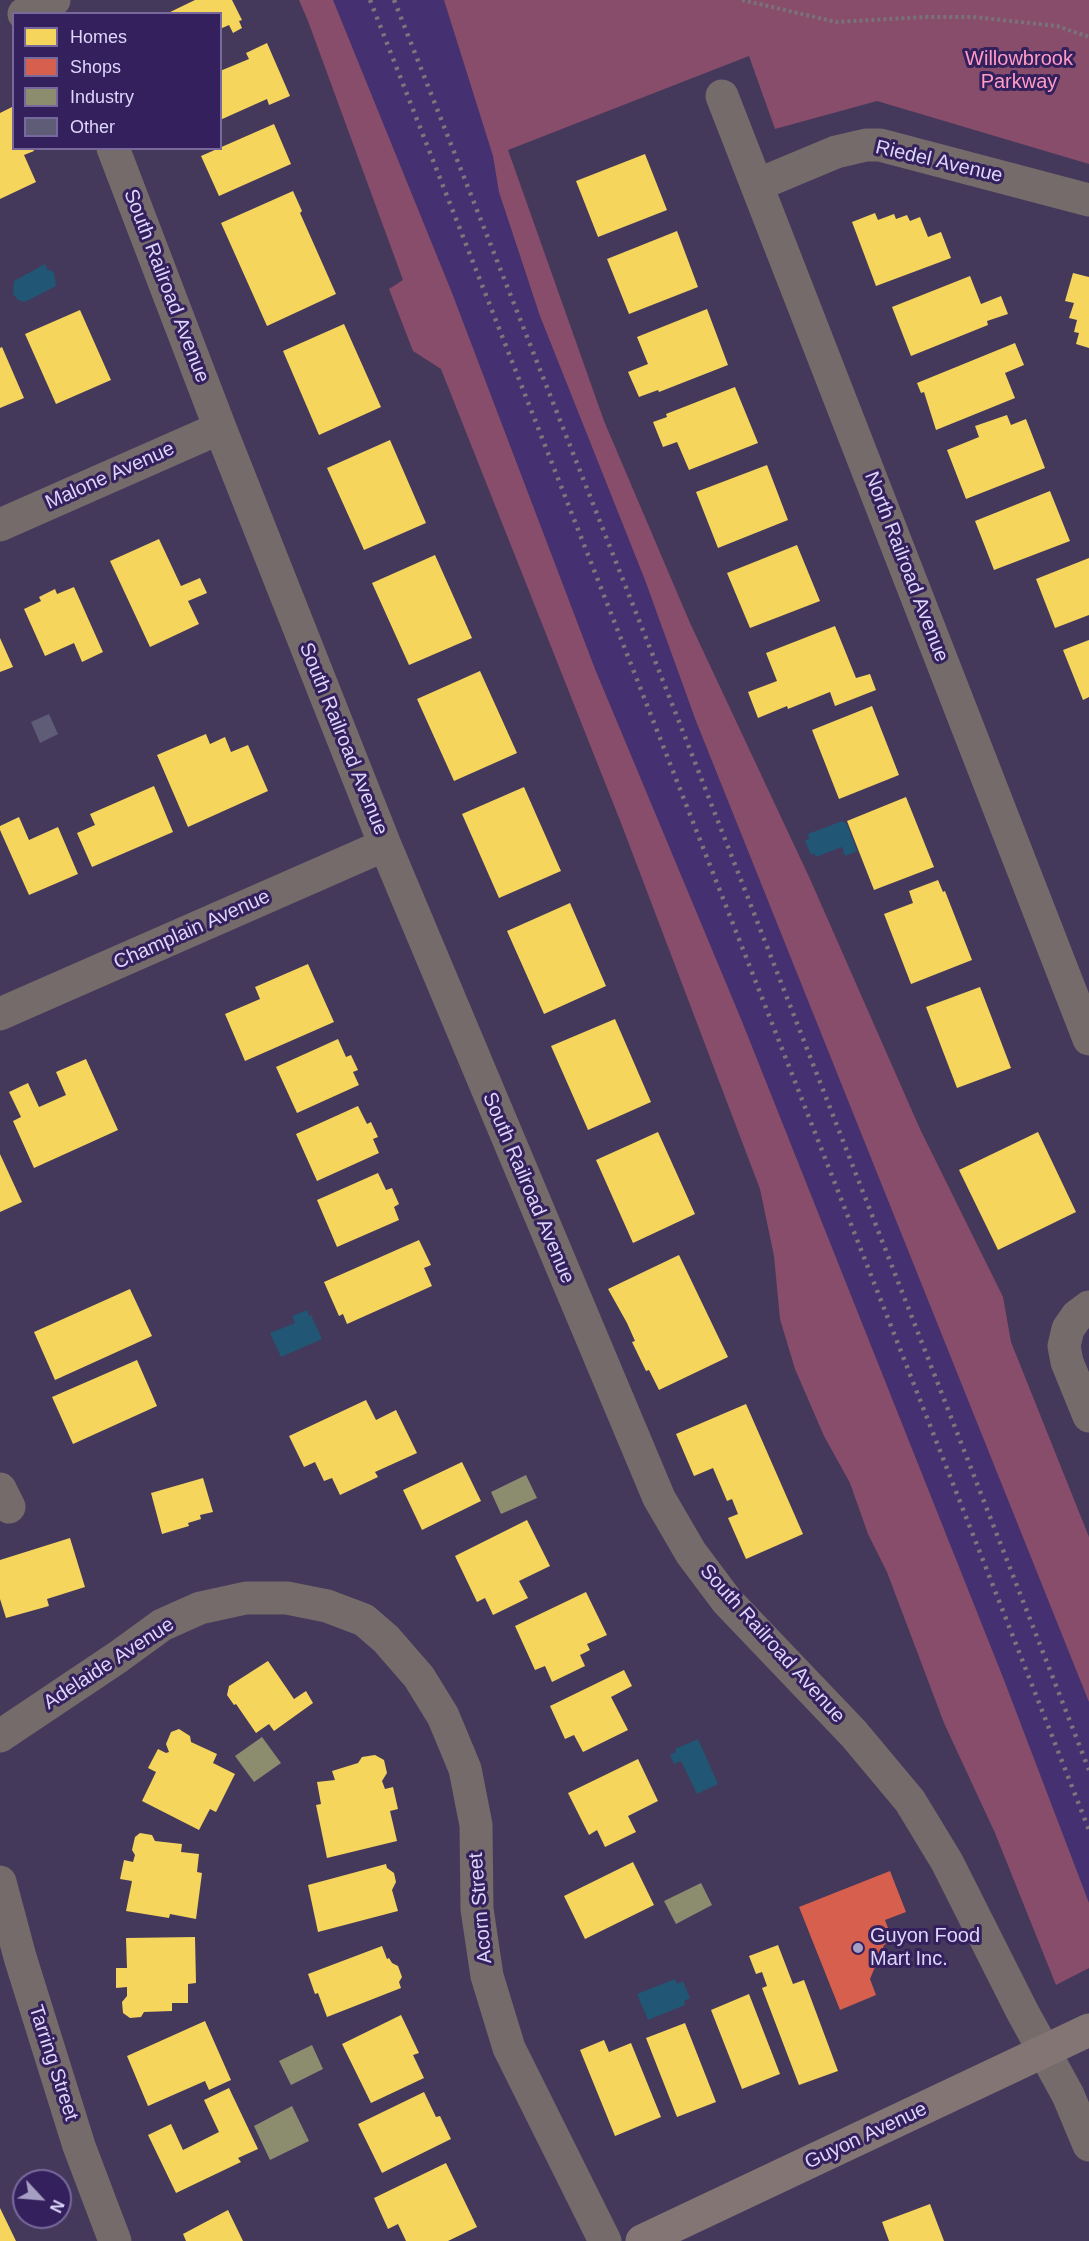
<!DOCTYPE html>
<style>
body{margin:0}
#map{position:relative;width:1089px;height:2241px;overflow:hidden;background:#44395b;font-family:Arial,sans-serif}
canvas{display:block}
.legend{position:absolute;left:12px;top:12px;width:210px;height:138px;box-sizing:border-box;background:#34205d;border:2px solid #78699c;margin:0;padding:8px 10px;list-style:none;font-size:18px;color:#ddd6fb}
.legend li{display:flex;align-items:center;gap:12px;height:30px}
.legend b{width:30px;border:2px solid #78699c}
.north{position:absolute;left:12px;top:2169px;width:60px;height:60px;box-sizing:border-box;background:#34205d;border:2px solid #78699c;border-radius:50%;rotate:116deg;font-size:16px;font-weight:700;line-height:24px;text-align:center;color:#ddd6fb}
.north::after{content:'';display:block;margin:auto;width:21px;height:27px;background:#a79fc3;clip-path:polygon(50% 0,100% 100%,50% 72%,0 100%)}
</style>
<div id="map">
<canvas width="1089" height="2241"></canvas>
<ul class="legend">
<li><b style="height:16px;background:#f6d55c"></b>Homes</li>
<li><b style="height:16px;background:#d6604d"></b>Shops</li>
<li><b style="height:16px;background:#8c8c6e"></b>Industry</li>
<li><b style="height:16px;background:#5f5c77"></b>Other</li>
</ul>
<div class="north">N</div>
</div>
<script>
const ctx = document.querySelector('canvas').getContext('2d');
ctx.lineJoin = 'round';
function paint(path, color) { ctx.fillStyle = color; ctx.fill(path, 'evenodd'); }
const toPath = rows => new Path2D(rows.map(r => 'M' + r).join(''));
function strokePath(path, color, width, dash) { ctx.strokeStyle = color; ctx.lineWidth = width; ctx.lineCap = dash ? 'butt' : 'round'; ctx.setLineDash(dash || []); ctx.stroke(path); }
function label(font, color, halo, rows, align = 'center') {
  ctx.font = font + ' Arial,sans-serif'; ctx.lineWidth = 6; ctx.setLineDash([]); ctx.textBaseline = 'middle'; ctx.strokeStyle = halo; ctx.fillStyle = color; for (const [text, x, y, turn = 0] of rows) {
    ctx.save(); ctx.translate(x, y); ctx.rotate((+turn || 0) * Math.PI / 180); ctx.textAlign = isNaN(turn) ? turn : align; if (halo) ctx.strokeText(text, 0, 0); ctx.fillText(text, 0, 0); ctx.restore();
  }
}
const built = toPath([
 [333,0,444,0,493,156,499,192,540,316,645,580,696,721,1089,1702,1089,1903,1004,1680,741,1019,595,669,452,293]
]);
const forest = toPath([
 [299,0,333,0,452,293,595,669,741,1019,1004,1680,1089,1903,1089,1968,1056,1985,995,1833,944,1723,887,1572,868,1534,850,1483,824,1436,795,1369,780,1319,774,1256,760,1189,621,823,441,369,413,351,389,289,403,280,308,21],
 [444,0,1089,0,1089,164,877,101,775,129,749,56,508,150,604,421,690,623,810,879,920,1129,1003,1297,1011,1342,1089,1537,1089,1702,696,721,645,580,540,316,499,192,493,156]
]);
const water = toPath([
 [45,264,47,269,54,272,56,286,25,302,18,300,13,294,14,281],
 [842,821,847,824,857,851,845,856,842,847,816,857,814,853,811,855,805,841,809,839,808,834],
 [307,1310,309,1316,311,1315,322,1339,281,1357,270,1333,295,1323,292,1316],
 [698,1739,718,1784,697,1794,681,1761,674,1764,670,1755,676,1752,675,1749],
 [675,1979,677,1984,683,1981,690,1998,684,2001,685,2005,648,2020,637,1994]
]);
const homes = toPath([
 [195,0,232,0,242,20,239,21,242,28,233,33,229,25,220,29,220,14,166,14],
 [267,43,290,96,269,105,267,99,220,120,220,71,249,59,246,53],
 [14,106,14,148,33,148,34,151,24,155,36,182,0,199,0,113],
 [274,124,291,164,219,196,201,156],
 [645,154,667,210,598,237,576,181],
 [293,191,302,211,300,213,336,294,267,326,221,223],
 [875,213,878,220,894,214,896,219,907,215,910,221,920,217,928,237,941,232,951,258,876,286,852,222],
 [677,231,698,287,629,314,607,259],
 [1073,273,1089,277,1089,348,1076,344,1079,333,1074,332,1077,320,1069,318,1074,303,1065,301],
 [970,276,981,304,1001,296,1008,314,987,321,988,325,911,356,892,307],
 [707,309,728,365,659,392,658,390,639,397,628,372,648,364,637,337],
 [80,310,111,380,56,404,25,334],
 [344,324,381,407,319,435,283,351],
 [1015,343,1024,365,1005,373,1015,398,936,430,924,392,921,393,917,383],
 [2,347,24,398,0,408,0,348],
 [735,387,758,443,689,470,677,442,663,447,653,422,667,417,666,414],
 [1007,415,1011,425,1026,419,1045,468,966,499,947,450,979,437,975,426],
 [390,440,426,523,364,550,327,468],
 [767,465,788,520,718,548,696,492],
 [1050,491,1070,541,994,570,975,521],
 [159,539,181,586,200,578,207,593,188,601,199,624,150,647,110,561],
 [797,545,820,601,750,628,727,573],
 [435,555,472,638,409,665,372,583],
 [1089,558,1089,615,1055,628,1036,579],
 [74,587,103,652,82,662,74,643,45,656,24,609,41,601,39,597,55,589,57,594],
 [835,626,856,678,870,674,876,690,835,706,830,692,788,709,787,706,758,718,748,692,777,681,766,653],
 [0,638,13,667,0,672],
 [1089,640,1089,697,1083,700,1063,650],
 [480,671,517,753,454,781,417,699],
 [872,706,899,775,839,799,812,730],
 [206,734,210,744,225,737,231,752,248,745,268,791,188,827,157,755],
 [154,786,173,832,92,867,77,833,95,825,90,814],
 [524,787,561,871,499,898,462,814],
 [906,797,934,867,874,890,847,821],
 [19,817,29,840,58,827,78,874,29,895,0,830,0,826],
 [938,880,943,892,945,891,972,960,911,984,884,914,913,903,909,891],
 [570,903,606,986,544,1014,507,931],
 [308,964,334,1022,245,1061,225,1014,260,999,255,987],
 [980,987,1011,1068,957,1088,926,1007],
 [615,1019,651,1102,588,1130,551,1046],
 [338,1039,346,1057,351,1055,358,1070,353,1072,359,1085,297,1113,276,1067],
 [86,1059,118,1130,34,1168,13,1121,21,1117,9,1092,28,1083,39,1107,66,1095,56,1072],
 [358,1106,367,1124,371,1122,378,1137,373,1139,379,1153,317,1181,296,1134],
 [658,1132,695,1214,633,1243,596,1160],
 [1038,1132,1076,1212,998,1250,959,1170],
 [0,1154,22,1202,0,1212],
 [378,1173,386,1190,392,1188,399,1204,394,1207,399,1220,337,1247,317,1200],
 [419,1240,431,1265,424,1268,432,1286,347,1324,343,1314,339,1316,324,1282],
 [679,1255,728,1357,659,1390,649,1370,646,1371,632,1342,635,1341,627,1323,608,1289],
 [130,1289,152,1336,55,1380,34,1332],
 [137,1360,157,1406,73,1444,52,1397],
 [366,1400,376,1420,396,1410,417,1453,375,1472,378,1477,340,1495,332,1478,324,1481,315,1462,304,1467,289,1436],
 [746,1404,803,1534,746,1559,728,1518,738,1514,732,1499,727,1501,713,1468,694,1476,676,1434],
 [462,1462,481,1501,422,1530,403,1490],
 [203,1478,213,1512,200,1515,201,1519,188,1523,189,1526,162,1534,151,1493],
 [527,1520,550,1566,519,1581,528,1598,493,1615,485,1598,477,1602,455,1556],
 [70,1538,85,1587,47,1599,49,1606,6,1618,0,1599,0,1560],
 [586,1592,607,1635,587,1644,590,1650,580,1655,585,1666,552,1682,545,1666,535,1670,515,1626],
 [268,1661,294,1699,306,1691,313,1703,274,1731,269,1724,256,1733,236,1704,234,1705,227,1695,229,1686],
 [624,1670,632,1686,611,1697,628,1730,583,1752,574,1735,565,1739,550,1706],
 [179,1729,190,1736,191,1742,217,1754,213,1763,235,1774,216,1812,210,1809,199,1830,142,1801,156,1772,148,1768,158,1749,166,1753,169,1752,166,1744,171,1732],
 [375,1755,384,1760,387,1773,382,1781,385,1789,393,1787,398,1809,390,1811,397,1841,327,1858,316,1805,321,1804,317,1782,335,1780,332,1771,358,1763,362,1757],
 [638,1759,658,1801,628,1816,636,1832,605,1847,597,1830,589,1835,568,1793],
 [140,1833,152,1835,155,1841,182,1844,181,1852,199,1854,197,1872,202,1873,196,1919,170,1914,169,1918,126,1911,132,1881,120,1879,124,1860,133,1862,135,1855,132,1850,135,1837],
 [633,1862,654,1905,585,1939,564,1896],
 [386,1864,387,1868,394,1873,396,1882,392,1890,398,1911,318,1932,308,1885],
 [195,1937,196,1983,188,1984,188,2003,172,2003,172,2011,144,2012,141,2017,130,2018,123,2013,122,2002,127,1996,127,1987,116,1988,116,1968,127,1968,126,1938],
 [778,1945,793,1984,804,1980,838,2071,799,2085,762,1988,767,1986,762,1972,756,1974,749,1956],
 [382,1946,387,1959,389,1958,392,1963,398,1966,402,1977,399,1982,401,1988,327,2017,318,1993,315,1994,308,1974],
 [749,1994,780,2074,742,2089,711,2010],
 [401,2015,419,2053,413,2055,424,2078,371,2103,342,2044],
 [205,2021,231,2080,209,2090,205,2081,148,2106,127,2056],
 [685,2023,716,2102,677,2117,646,2038],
 [604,2040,609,2052,631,2043,661,2117,615,2136,580,2050],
 [229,2088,258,2149,238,2158,241,2162,176,2193,148,2135,171,2124,183,2150,219,2132,204,2100],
 [424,2092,436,2117,440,2116,451,2139,382,2173,358,2124],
 [446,2163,477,2227,448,2241,406,2241,398,2224,388,2229,374,2198],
 [930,2204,944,2241,889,2241,882,2222],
 [0,2208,16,2241,0,2241],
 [228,2210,243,2241,186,2241,183,2234]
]);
const shops = toPath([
 [890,1871,906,1912,885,1920,893,1941,884,1945,870,1979,876,1995,840,2010,799,1907]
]);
const industry = toPath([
 [526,1475,537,1498,501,1514,491,1492],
 [262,1737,281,1763,254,1782,235,1756],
 [701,1883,712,1905,676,1924,664,1901],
 [312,2045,323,2069,291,2085,279,2061],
 [292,2106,309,2141,270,2160,254,2126]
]);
const building = toPath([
 [49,714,58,734,40,743,31,722]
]);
const path = toPath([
 [742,0,836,22,925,17,974,17,1057,26,1089,37]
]);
const street = toPath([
 [24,14,54,0],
 [722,96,1089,1039],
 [113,148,220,428,385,845,659,1498,691,1553,727,1601,854,1734,910,1801,947,1862,1022,2011,1068,2095,1089,2145],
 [757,185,836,152,866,145,880,145,1089,200],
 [0,525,220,428],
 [0,1014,385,845],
 [1089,1307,1077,1316,1068,1329,1064,1346,1067,1362,1089,1416],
 [0,1489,9,1507],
 [0,1736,118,1657,162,1625,200,1608,246,1598,287,1598,327,1606,364,1620,386,1639,419,1677,443,1716,465,1769,476,1825,477,1909,487,1976,509,2048,605,2241],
 [0,1882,20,1957,79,2146,115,2241]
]);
const secondary = toPath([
 [642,2241,1089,2030]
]);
const rail = toPath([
 [370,0,1089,1830],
 [394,0,678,719,1089,1770]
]);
const markers = [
 [858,1948,6,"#a79fc3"]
];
const parkNames = [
 ["Willowbrook",1019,59],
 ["Parkway",1019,82]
];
const streetNames = [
 ["Riedel Avenue",939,162,13],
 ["South Railroad Avenue",166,286,69],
 ["Malone Avenue",110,476,-24],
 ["North Railroad Avenue",906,567,69],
 ["South Railroad Avenue",343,739,68],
 ["Champlain Avenue",192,930,-24],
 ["South Railroad Avenue",528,1188,67],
 ["South Railroad Avenue",772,1644,48],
 ["Adelaide Avenue",109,1664,-33],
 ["Acorn Street",481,1908,-95],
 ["Tarring Street",53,2063,72],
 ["Guyon Avenue",866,2136,-25]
];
const poiNames = [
 ["Guyon Food",870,1936],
 ["Mart Inc.",870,1959]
];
paint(built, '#453171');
paint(forest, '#884d6a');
paint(water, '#215674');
paint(homes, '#f6d55c');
paint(shops, '#d6604d');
paint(industry, '#8c8c6e');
paint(building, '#5f5c77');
strokePath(path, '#7a727a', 4, [3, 3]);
strokePath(street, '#756b6a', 33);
strokePath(secondary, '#827574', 33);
strokePath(rail, '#7e747c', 4.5, [3, 6]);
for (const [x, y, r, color] of markers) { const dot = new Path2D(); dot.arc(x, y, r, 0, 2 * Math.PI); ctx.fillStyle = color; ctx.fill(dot); strokePath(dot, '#34205d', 2); }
label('20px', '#fe9cc4', '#34205d', parkNames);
label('20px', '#ddd6fb', '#34205d', streetNames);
label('20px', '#ddd6fb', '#34205d', poiNames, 'left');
</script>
